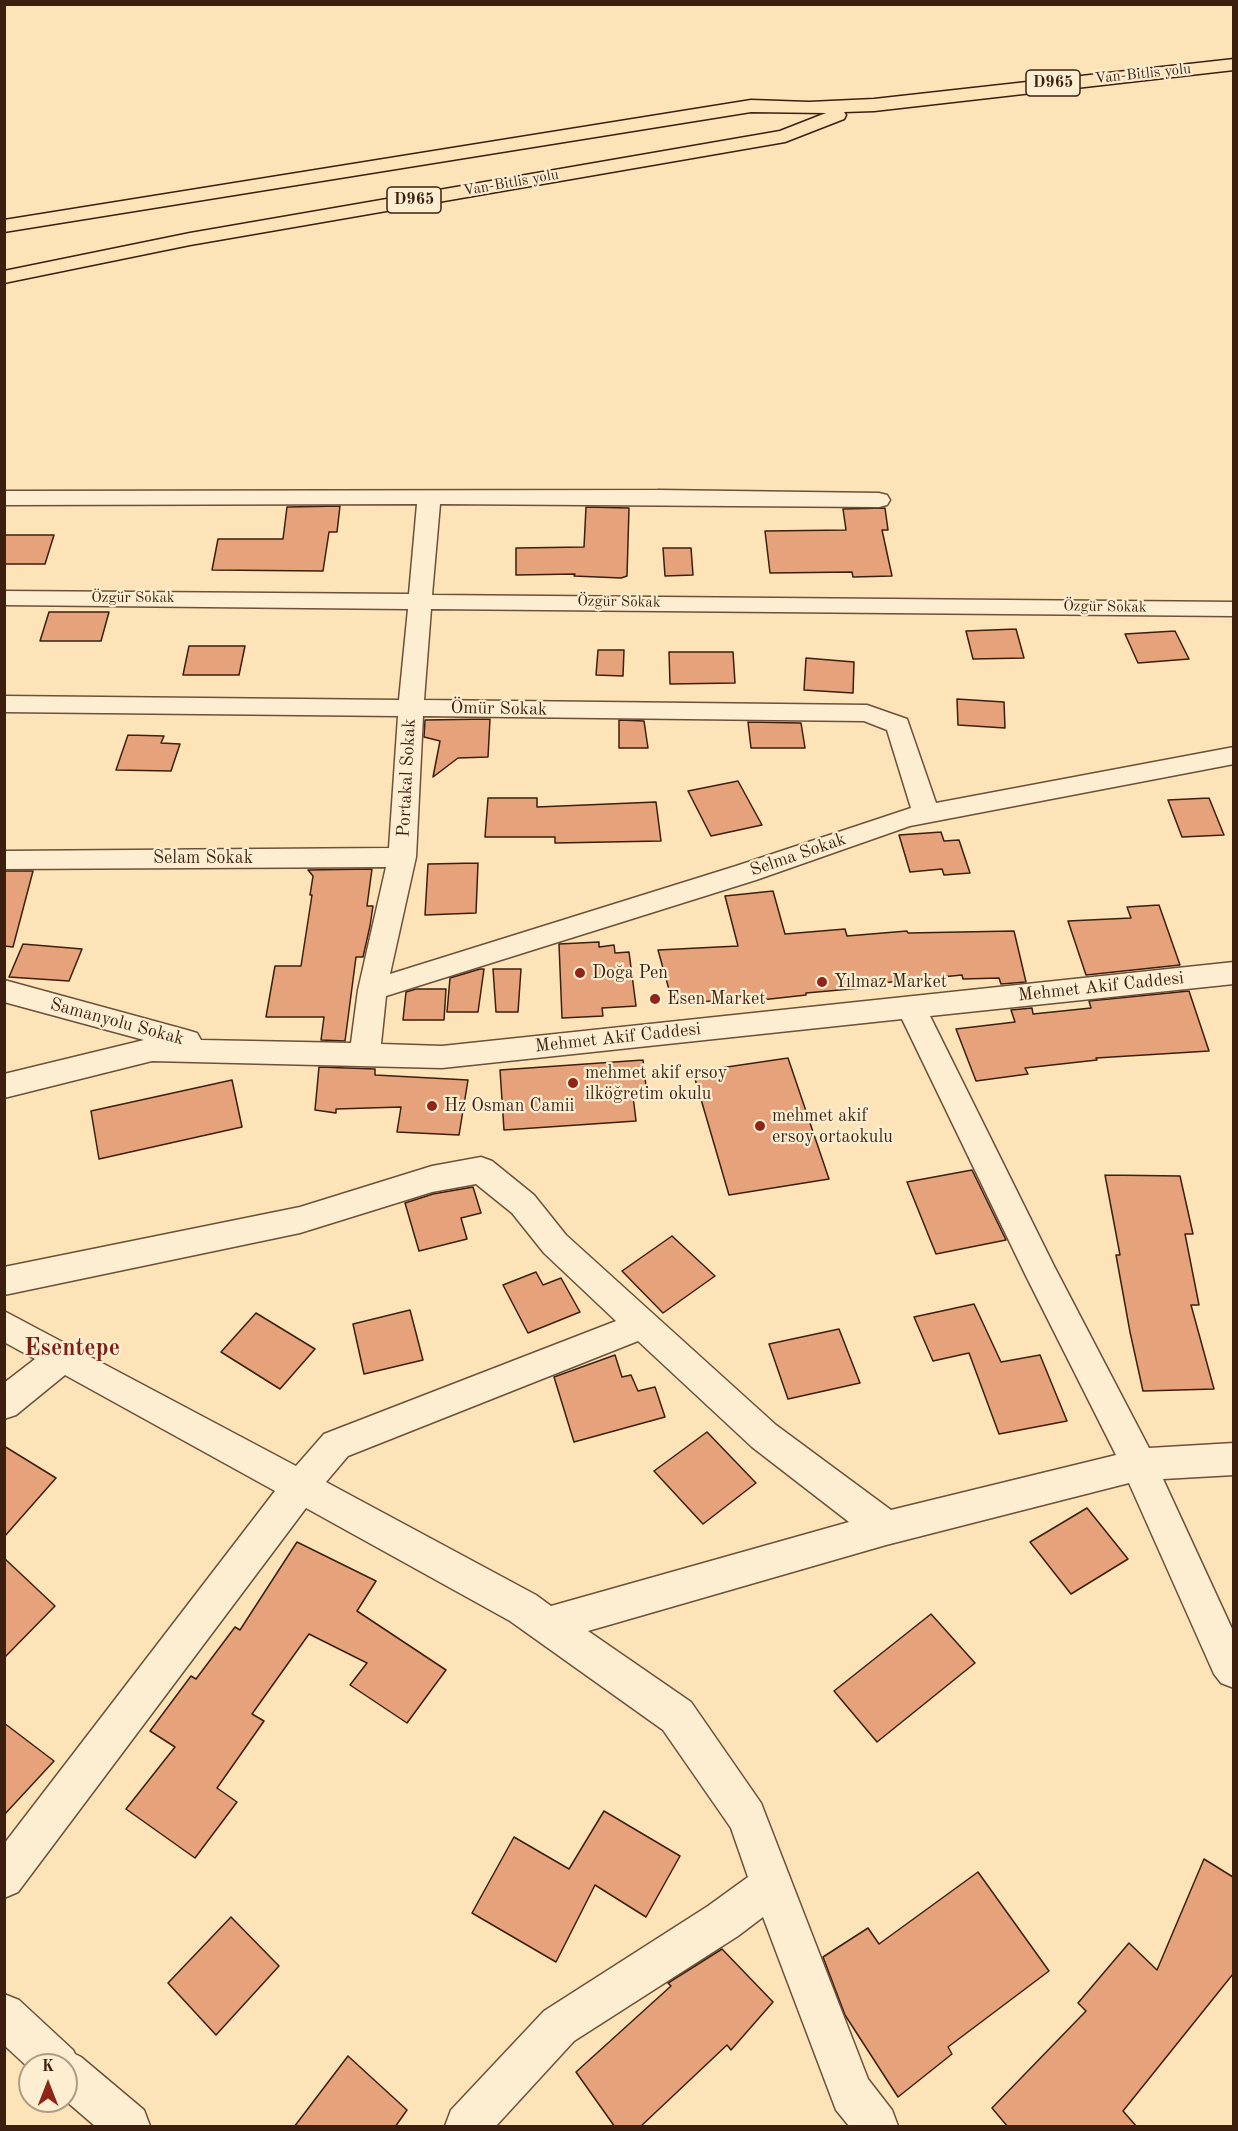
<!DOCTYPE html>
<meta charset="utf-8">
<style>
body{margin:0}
#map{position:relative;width:1238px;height:2131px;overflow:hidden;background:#fce3b8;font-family:"Old Standard TT",serif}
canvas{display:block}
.frame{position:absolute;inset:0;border:6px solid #3c1f0f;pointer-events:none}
.north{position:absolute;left:18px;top:2053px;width:60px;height:60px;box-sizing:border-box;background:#fdedd1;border:2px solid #b09b83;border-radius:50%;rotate:0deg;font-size:16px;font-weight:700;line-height:24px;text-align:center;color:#3c1f0f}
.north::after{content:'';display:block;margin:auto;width:21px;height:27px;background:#8f2418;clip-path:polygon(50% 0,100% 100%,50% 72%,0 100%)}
</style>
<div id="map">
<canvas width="1238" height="2131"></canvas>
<div class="frame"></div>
<div class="north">K</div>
</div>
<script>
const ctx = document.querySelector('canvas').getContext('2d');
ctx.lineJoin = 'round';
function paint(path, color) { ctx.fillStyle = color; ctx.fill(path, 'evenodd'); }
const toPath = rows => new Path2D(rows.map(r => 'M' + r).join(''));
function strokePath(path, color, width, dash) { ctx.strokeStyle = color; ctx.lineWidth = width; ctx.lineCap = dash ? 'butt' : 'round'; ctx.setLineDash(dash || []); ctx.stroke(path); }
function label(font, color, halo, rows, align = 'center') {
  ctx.font = font + ' "Old Standard TT",serif'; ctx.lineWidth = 4.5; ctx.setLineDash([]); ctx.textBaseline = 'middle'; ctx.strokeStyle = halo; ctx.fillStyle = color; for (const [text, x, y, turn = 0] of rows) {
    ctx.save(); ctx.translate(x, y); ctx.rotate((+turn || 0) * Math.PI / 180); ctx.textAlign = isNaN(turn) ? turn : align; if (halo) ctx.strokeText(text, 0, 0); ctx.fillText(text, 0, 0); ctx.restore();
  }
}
const building = toPath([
 [340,506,337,532,329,532,323,571,212,570,218,539,283,539,287,507,340,506],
 [586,507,629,508,627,576,621,578,574,576,575,574,516,575,516,548,584,547,586,507],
 [885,508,888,530,882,530,892,576,853,577,852,572,770,573,765,531,846,530,843,509,885,508],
 [4,535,54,535,45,564,4,564,4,535],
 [663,548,691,548,693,575,665,576,663,548],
 [49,612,109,612,101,641,40,641,49,612],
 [1016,629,1024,658,973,659,966,631,1016,629],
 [1175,631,1189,659,1138,663,1125,634,1175,631],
 [189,646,245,646,239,675,183,675,189,646],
 [598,650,624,650,623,676,596,675,598,650],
 [669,652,733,652,735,683,670,684,669,652],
 [806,658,854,662,853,693,804,690,806,658],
 [957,699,1004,702,1005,728,958,725,957,699],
 [490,719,488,757,458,758,433,777,440,741,424,737,425,720,490,719],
 [619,720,644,721,648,748,619,748,619,720],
 [748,722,801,723,805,748,751,748,748,722],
 [128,735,164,736,161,743,180,744,171,771,116,770,128,735],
 [738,781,762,825,711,836,688,791,738,781],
 [488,798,537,798,537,807,656,802,661,841,555,843,555,837,485,837,488,798],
 [1209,798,1224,835,1182,837,1168,800,1209,798],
 [941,832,944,841,959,840,970,873,944,875,942,869,910,872,899,835,941,832],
 [478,863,476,913,425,915,428,864,478,863],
 [372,869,367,906,373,906,370,926,363,957,356,957,345,1041,321,1040,324,1017,266,1017,275,966,301,966,312,895,310,895,313,876,308,870,372,869],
 [4,871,33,871,13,947,4,946,4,871],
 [773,891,785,934,845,929,847,936,907,931,908,933,1014,931,1026,982,1001,984,999,978,963,979,962,975,861,985,862,988,806,993,806,995,752,1001,752,998,673,1004,658,950,738,946,725,896,773,891],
 [1159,905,1180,965,1086,975,1068,921,1131,918,1127,907,1159,905],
 [599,942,599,947,614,945,615,953,629,952,636,1006,602,1008,603,1016,562,1018,559,944,599,942],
 [23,944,82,949,69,981,9,977,23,944],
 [480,969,484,969,478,1012,447,1012,450,978,480,969],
 [493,969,521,969,518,1012,496,1012,493,969],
 [416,989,446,989,444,1020,403,1020,406,992,416,989],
 [1189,991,1209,1051,1096,1058,1097,1060,1025,1068,1028,1074,976,1081,956,1029,1015,1022,1011,1010,1032,1008,1033,1014,1091,1008,1089,1001,1189,991],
 [788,1058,829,1179,729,1195,693,1072,788,1058],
 [643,1060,647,1095,633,1096,636,1121,504,1130,500,1070,643,1060],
 [319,1067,375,1069,375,1075,468,1080,459,1135,397,1132,401,1107,336,1109,336,1113,315,1110,319,1067],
 [232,1080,242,1127,99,1159,91,1111,232,1080],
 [972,1170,1006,1240,936,1254,907,1182,972,1170],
 [1105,1175,1180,1176,1193,1234,1185,1234,1199,1305,1191,1305,1214,1389,1143,1391,1130,1332,1116,1255,1120,1255,1105,1175],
 [473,1187,481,1213,461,1218,467,1239,419,1251,405,1203,433,1194,473,1187],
 [672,1236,715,1276,663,1313,622,1271,672,1236],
 [536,1272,543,1285,561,1278,580,1312,528,1333,503,1285,536,1272],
 [974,1304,1001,1362,1040,1355,1067,1421,999,1434,969,1353,933,1361,914,1317,974,1304],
 [410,1310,423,1360,364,1374,353,1324,410,1310],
 [256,1313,315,1349,280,1389,221,1352,256,1313],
 [839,1329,860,1383,788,1399,769,1344,839,1329],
 [615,1355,622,1377,631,1375,638,1391,655,1387,665,1417,574,1442,554,1377,615,1355],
 [707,1432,756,1483,703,1524,654,1471,707,1432],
 [4,1446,56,1478,4,1537,4,1446],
 [1087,1508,1128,1559,1071,1594,1030,1542,1087,1508],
 [297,1542,376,1581,357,1611,446,1670,407,1723,350,1685,367,1663,309,1634,252,1714,264,1721,217,1788,237,1802,195,1858,126,1809,175,1747,150,1731,191,1676,196,1679,235,1627,240,1630,297,1542],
 [4,1558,55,1606,4,1658,4,1558],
 [931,1614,975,1663,877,1742,834,1691,931,1614],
 [4,1723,54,1761,4,1815,4,1723],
 [604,1811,680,1856,646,1917,595,1885,556,1962,472,1913,514,1837,569,1869,604,1811],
 [1204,1859,1233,1877,1233,1974,1123,2111,1137,2127,1008,2127,992,2108,1086,2011,1078,2003,1129,1943,1157,1970,1204,1859],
 [978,1872,1049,1971,948,2047,952,2054,898,2097,845,2015,823,1957,868,1928,879,1944,978,1872],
 [231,1917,279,1966,216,2035,168,1983,231,1917],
 [722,1949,773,2002,731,2050,727,2045,640,2127,615,2127,576,2072,671,1986,668,1983,722,1949],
 [348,2056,407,2110,395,2127,294,2127,348,2056]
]);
const street = toPath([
 [658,490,879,493,887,495,890,500,887,505,879,507,440,504,432,595,1234,602,1234,616,431,609,424,700,867,705,907,719,936,803,1234,747,1234,764,910,826,756,880,386,996,381,1044,442,1046,1234,962,1234,984,930,1016,1054,1266,1149,1448,1234,1443,1234,1475,1163,1479,1234,1633,1234,1688,1221,1683,1214,1674,1129,1483,886,1545,588,1631,691,1702,761,1803,868,2079,892,2110,898,2126,849,2126,836,2110,763,1917,738,1936,574,2041,496,2126,445,2126,451,2110,544,2011,708,1906,748,1877,731,1828,663,1730,510,1621,306,1508,18,1892,4,1898,4,1844,275,1491,65,1375,16,1415,4,1419,4,1383,35,1359,4,1342,4,1311,296,1466,324,1434,616,1321,544,1253,512,1213,476,1184,432,1192,300,1233,4,1295,4,1267,300,1207,432,1166,481,1157,492,1161,534,1195,566,1235,776,1425,891,1510,1116,1455,1026,1276,902,1019,442,1068,152,1061,4,1098,4,1074,144,1040,4,1002,4,980,187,1030,197,1033,201,1040,351,1043,358,990,386,867,4,869,4,851,389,848,398,716,4,712,4,696,399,700,408,609,4,605,4,591,409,594,417,504,4,505,4,491,658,490],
 [423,716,864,721,887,730,911,808,736,866,390,974,416,857,423,716],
 [638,1341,752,1447,849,1522,551,1606,536,1595,326,1482,348,1456,638,1341],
 [4,1994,19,2000,73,2050,75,2054,81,2057,144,2110,150,2126,95,2126,66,2101,66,2065,30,2065,30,2069,4,2045,4,1994]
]);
const highway = toPath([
 [1234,59,1234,70,874,111,844,112,846,115,844,119,785,142,190,245,4,283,4,271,190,233,780,131,826,113,751,112,4,232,4,220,751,100,809,102,874,99,1234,59]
]);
const markers = [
 [580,973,6,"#8f2418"],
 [822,982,6,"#8f2418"],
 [655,999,6,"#8f2418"],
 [573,1083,6,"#8f2418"],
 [432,1106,6,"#8f2418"],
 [760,1126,6,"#8f2418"]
];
const farStreetnames = [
 ["Van-Bitlis yolu",1143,74,-6],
 ["Van-Bitlis yolu",511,183,-10],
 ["Özgür Sokak",133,598],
 ["Özgür Sokak",619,602,1],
 ["Özgür Sokak",1105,607,1]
];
const shields = [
 [1053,83,54],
 [414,200,54]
];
const shieldNames = [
 ["D965",1053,83],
 ["D965",414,200]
];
const streetNames = [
 ["Ömür Sokak",499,709,1],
 ["Portakal Sokak",407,778,-87],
 ["Selma Sokak",798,855,-19],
 ["Selam Sokak",203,858],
 ["Mehmet Akif Caddesi",1101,987,-6],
 ["Samanyolu Sokak",117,1022,15],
 ["Mehmet Akif Caddesi",618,1038,-6]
];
const poiNames = [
 ["Doğa Pen",592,973],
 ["Yılmaz Market",834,982],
 ["Esen Market",667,999],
 ["mehmet akif ersoy",585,1073],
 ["ilköğretim okulu",585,1094],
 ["Hz Osman Camii",444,1106],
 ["mehmet akif",772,1116],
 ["ersoy ortaokulu",772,1137]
];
const districtNames = [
 ["Esentepe",72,1349]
];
paint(building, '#e6a27b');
strokePath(building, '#3c1f0f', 1.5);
strokePath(street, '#6c5039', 3);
strokePath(highway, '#3c1f0f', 3);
paint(street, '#fdedd1');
paint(highway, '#fce3b8');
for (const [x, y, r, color] of markers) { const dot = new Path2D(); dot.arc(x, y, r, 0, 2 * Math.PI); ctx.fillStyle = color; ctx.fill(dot); strokePath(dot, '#fdedd1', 2); }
label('15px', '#3c1f0f', '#fdedd1', farStreetnames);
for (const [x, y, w] of shields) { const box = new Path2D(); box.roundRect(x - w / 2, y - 13, w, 26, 4.5); ctx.fillStyle = '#fdedd1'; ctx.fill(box); strokePath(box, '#3c1f0f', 1.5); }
label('bold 16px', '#3c1f0f', null, shieldNames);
label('18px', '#3c1f0f', '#fdedd1', streetNames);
label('18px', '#3c1f0f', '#fdedd1', poiNames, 'left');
label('bold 24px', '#7a1f14', '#fdedd1', districtNames);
</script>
